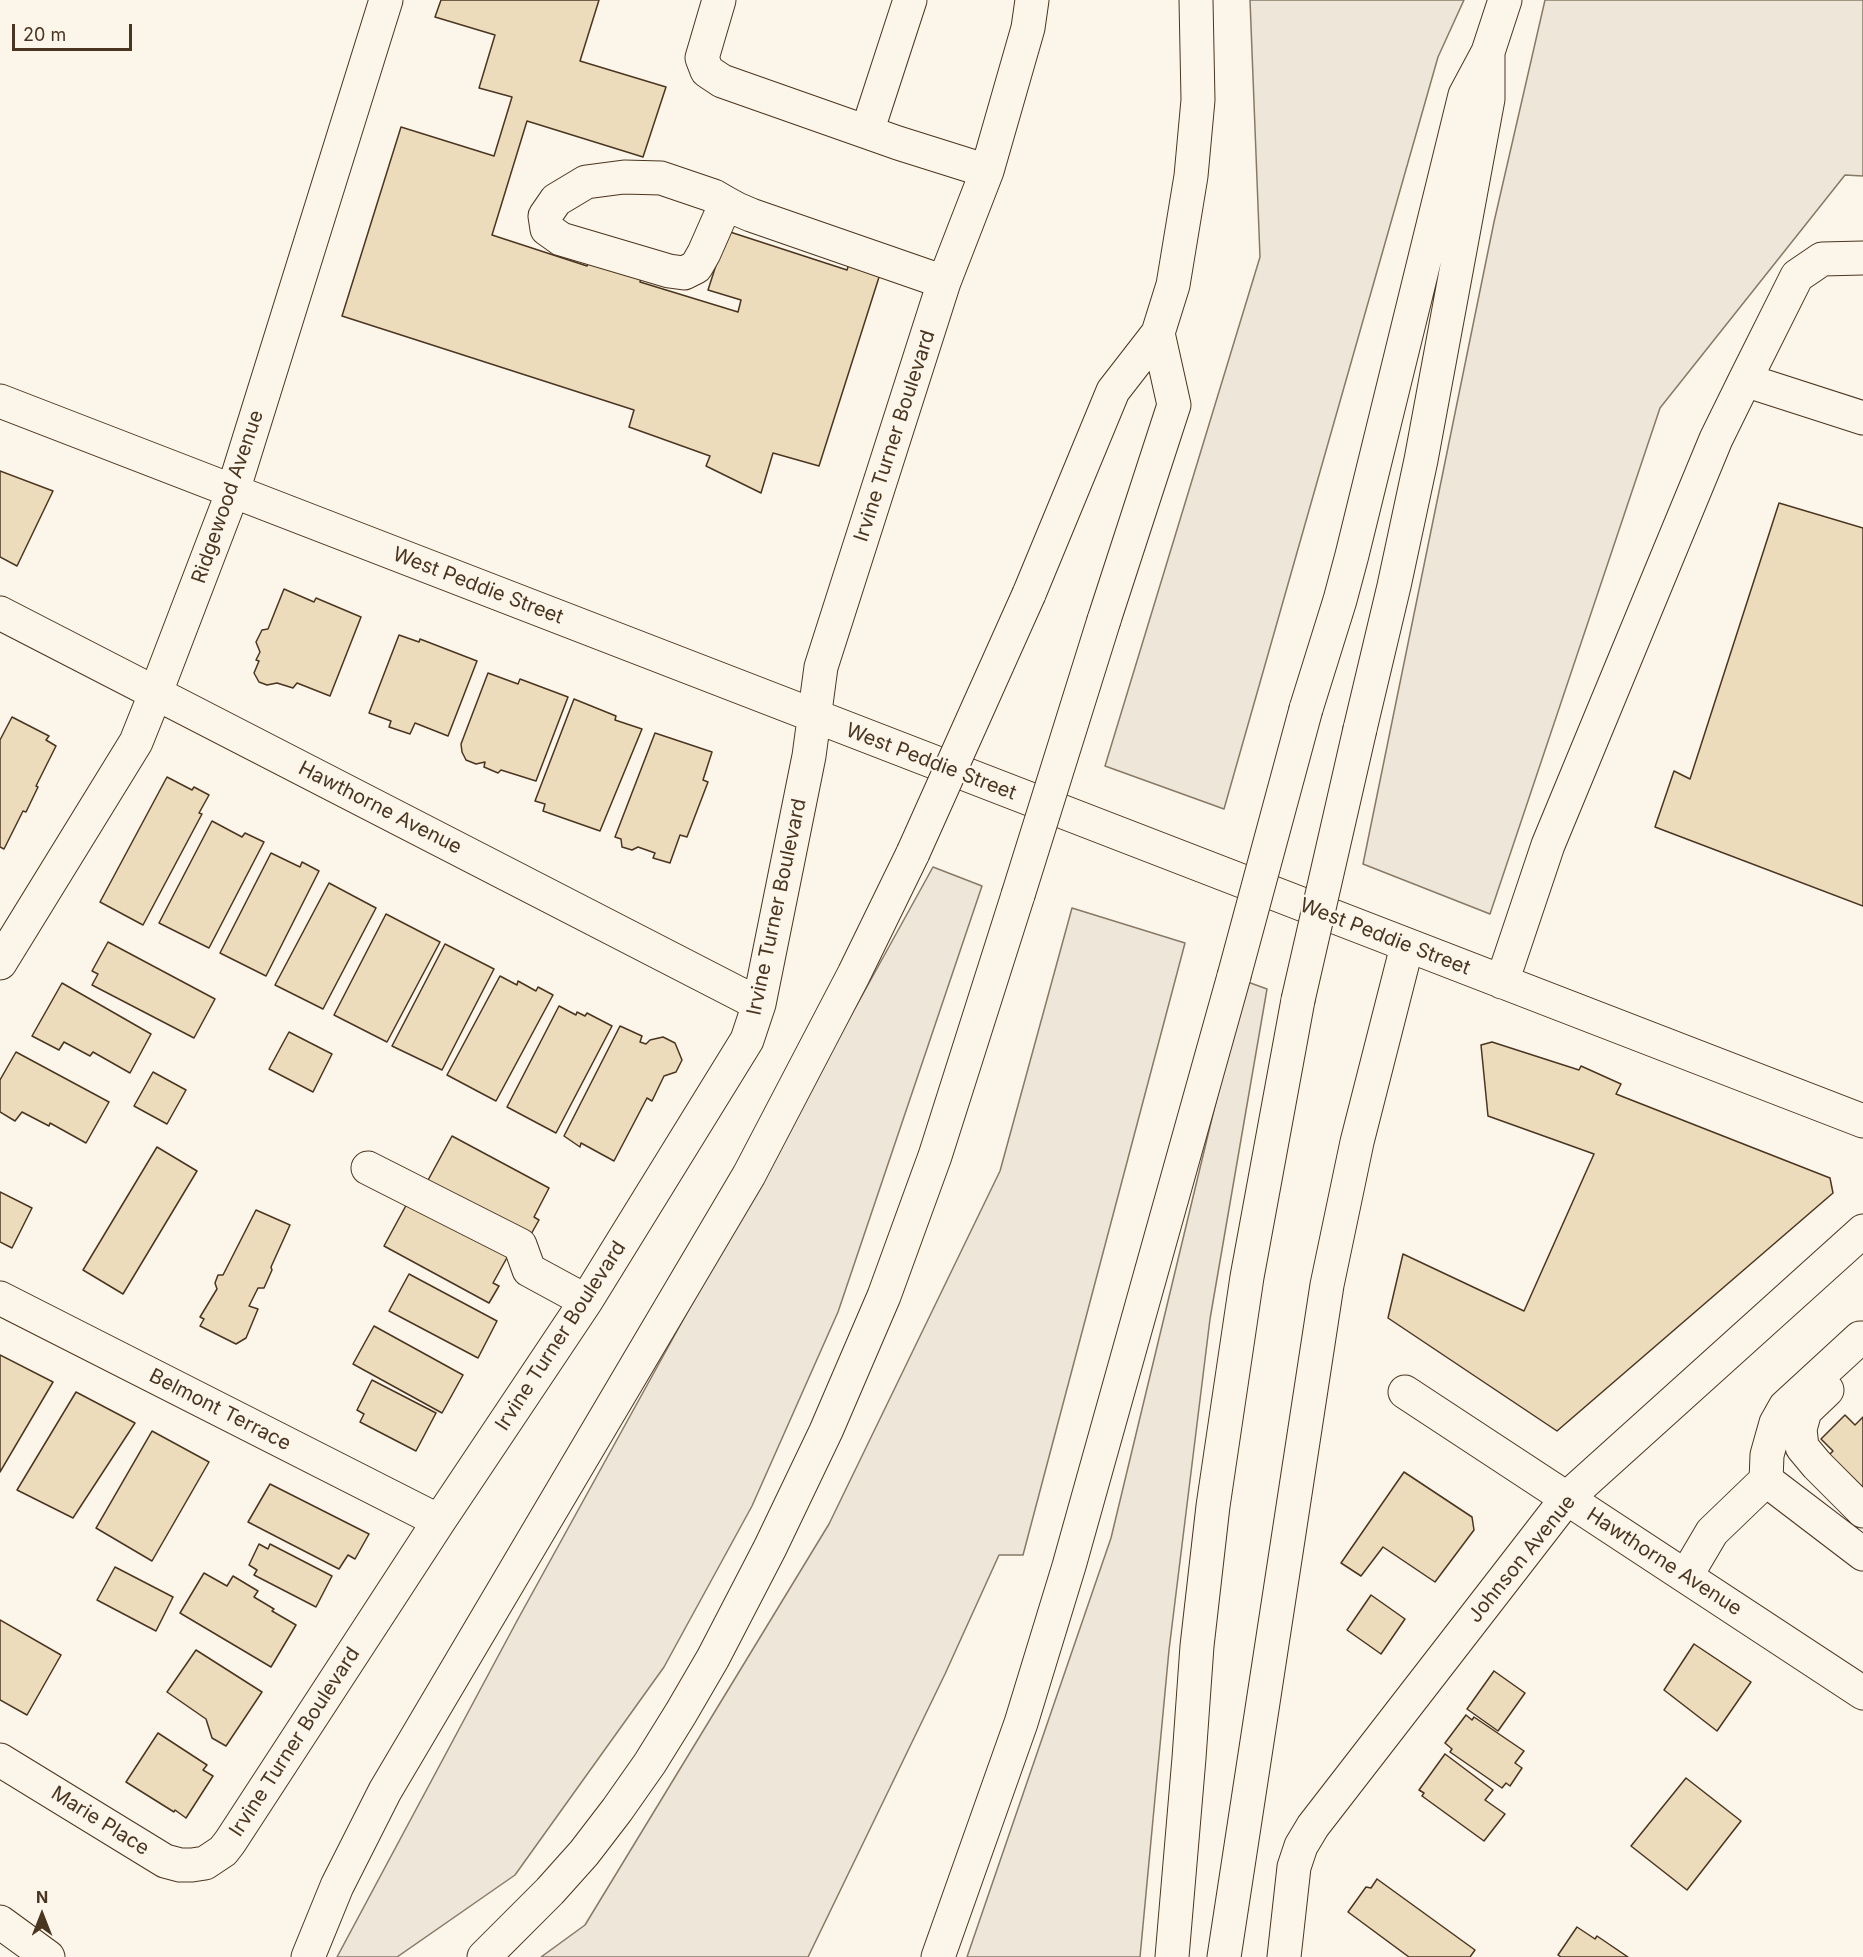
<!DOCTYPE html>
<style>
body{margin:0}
#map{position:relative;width:1863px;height:1957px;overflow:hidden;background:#fbf6e9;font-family:Inter,sans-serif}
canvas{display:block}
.north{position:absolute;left:12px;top:1885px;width:60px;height:60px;-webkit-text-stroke:4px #fbf6e9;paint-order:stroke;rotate:0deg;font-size:16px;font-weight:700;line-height:24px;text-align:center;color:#4a3520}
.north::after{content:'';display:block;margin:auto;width:21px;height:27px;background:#4a3520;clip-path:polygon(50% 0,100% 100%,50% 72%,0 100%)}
.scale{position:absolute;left:12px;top:24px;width:120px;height:27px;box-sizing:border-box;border:3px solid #4a3520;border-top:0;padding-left:8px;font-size:18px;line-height:21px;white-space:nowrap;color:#4a3520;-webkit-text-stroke:4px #fbf6e9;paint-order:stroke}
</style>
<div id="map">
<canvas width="1863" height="1957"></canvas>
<div class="north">N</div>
<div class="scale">20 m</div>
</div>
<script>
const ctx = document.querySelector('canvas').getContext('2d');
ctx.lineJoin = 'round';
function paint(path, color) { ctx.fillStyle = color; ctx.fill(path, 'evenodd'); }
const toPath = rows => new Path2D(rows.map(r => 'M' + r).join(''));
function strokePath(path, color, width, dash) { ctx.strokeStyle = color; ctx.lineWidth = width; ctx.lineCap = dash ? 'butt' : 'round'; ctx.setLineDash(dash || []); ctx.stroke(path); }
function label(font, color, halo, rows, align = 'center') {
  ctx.font = font + ' Inter,sans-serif'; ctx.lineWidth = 4.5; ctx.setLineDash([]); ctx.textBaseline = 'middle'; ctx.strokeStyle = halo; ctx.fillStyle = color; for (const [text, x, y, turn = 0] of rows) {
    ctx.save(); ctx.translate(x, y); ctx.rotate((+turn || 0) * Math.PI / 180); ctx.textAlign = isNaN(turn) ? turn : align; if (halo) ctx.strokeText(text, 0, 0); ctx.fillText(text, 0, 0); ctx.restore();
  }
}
const green = toPath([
 [1250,0,1464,0,1438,57,1224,809,1105,766,1260,257,1250,0],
 [1545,0,1863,0,1863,176,1845,175,1660,408,1490,914,1363,864,1494,222,1545,0],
 [933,867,982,886,838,1312,752,1506,664,1667,515,1875,397,1957,337,1957,518,1619,933,867],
 [1072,908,1185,943,1023,1555,999,1555,945,1674,808,1957,541,1957,585,1925,829,1524,1000,1171,1072,908],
 [1245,981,1267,989,1210,1319,1169,1650,1140,1957,967,1957,1111,1538,1245,981]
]);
const building = toPath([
 [441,0,599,0,580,61,666,87,643,157,527,121,492,235,587,266,590,259,641,276,640,282,738,312,741,300,708,290,727,231,847,270,851,257,880,274,819,466,773,453,761,493,706,466,710,456,629,427,634,410,342,316,401,127,494,156,512,97,479,88,495,35,435,17,441,0],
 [0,471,53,491,17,566,0,557,0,471],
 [1779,503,1863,528,1863,906,1655,827,1674,771,1690,779,1779,503],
 [284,589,314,602,316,598,361,617,330,696,297,683,293,688,277,683,267,685,259,682,254,673,259,661,256,660,260,652,256,642,262,630,268,629,284,589],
 [399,635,419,642,420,639,477,661,448,736,415,723,410,734,389,727,391,721,369,713,399,635],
 [488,673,518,684,520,679,568,697,536,781,501,770,498,773,484,767,485,762,476,764,466,760,462,752,461,744,488,673],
 [574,699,616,716,615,720,642,729,600,831,543,811,545,804,535,801,574,699],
 [12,717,49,736,46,740,56,746,36,786,38,787,26,812,23,811,4,849,0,847,0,740,12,717],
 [655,733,712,752,703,780,708,782,687,837,680,835,670,863,653,858,655,853,638,847,632,850,622,847,621,839,615,837,655,733],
 [167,777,192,790,194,787,209,795,199,813,202,814,143,925,100,902,167,777],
 [212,821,242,837,245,833,264,842,209,948,159,923,212,821],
 [271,853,300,867,302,862,319,871,266,976,220,953,271,853],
 [329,883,376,908,323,1009,275,985,329,883],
 [386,914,440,942,387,1042,334,1015,386,914],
 [108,942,215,999,194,1038,92,985,98,974,92,971,108,942],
 [445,944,494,969,442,1070,392,1046,445,944],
 [500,976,517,985,518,981,536,991,538,987,553,995,496,1101,447,1075,500,976],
 [62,983,151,1034,130,1073,93,1052,90,1056,64,1042,59,1050,32,1036,62,983],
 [559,1006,576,1015,577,1012,585,1016,587,1013,612,1026,556,1133,507,1107,559,1006],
 [620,1026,642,1036,640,1042,646,1044,650,1040,663,1037,675,1043,682,1060,676,1072,664,1076,652,1101,647,1098,614,1161,581,1143,580,1147,564,1136,620,1026],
 [289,1032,332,1054,313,1092,269,1069,289,1032],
 [1492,1042,1579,1070,1581,1066,1621,1084,1616,1094,1830,1178,1833,1193,1557,1431,1388,1318,1403,1254,1524,1311,1594,1154,1488,1116,1481,1045,1492,1042],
 [16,1052,109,1102,86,1143,50,1123,49,1126,22,1112,15,1121,0,1112,0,1080,16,1052],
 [153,1072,186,1090,167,1124,134,1106,153,1072],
 [452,1136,549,1188,534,1217,539,1220,530,1236,427,1182,452,1136],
 [157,1147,197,1171,123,1294,83,1270,157,1147],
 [0,1192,32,1208,12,1248,0,1242,0,1192],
 [409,1200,509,1254,493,1283,499,1286,489,1303,384,1246,409,1200],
 [256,1210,290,1225,271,1267,272,1270,264,1288,258,1288,249,1306,258,1309,246,1338,236,1344,200,1326,204,1319,200,1317,217,1289,215,1283,218,1275,223,1275,256,1210],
 [409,1274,497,1321,478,1358,389,1311,409,1274],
 [374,1326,463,1375,442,1413,353,1364,374,1326],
 [0,1355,53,1382,0,1472,0,1355],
 [372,1380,436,1413,416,1451,360,1422,364,1414,357,1410,372,1380],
 [76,1392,135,1423,73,1518,17,1490,76,1392],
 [1845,1415,1855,1425,1863,1417,1863,1492,1828,1456,1833,1451,1821,1439,1845,1415],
 [152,1431,209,1462,152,1561,96,1528,152,1431],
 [1404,1472,1472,1517,1474,1530,1435,1582,1383,1547,1361,1576,1341,1563,1404,1472],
 [270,1484,369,1534,355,1559,348,1555,339,1569,248,1522,270,1484],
 [259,1544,268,1549,270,1544,332,1576,316,1607,254,1575,257,1570,249,1565,259,1544],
 [115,1567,173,1597,156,1631,97,1600,115,1567],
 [204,1573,227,1586,233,1576,258,1591,254,1597,274,1609,272,1611,296,1625,271,1667,180,1613,204,1573],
 [1371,1595,1405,1619,1381,1654,1347,1630,1371,1595],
 [0,1620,61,1655,27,1715,0,1700,0,1620],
 [1694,1644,1751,1682,1717,1731,1664,1690,1694,1644],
 [196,1650,262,1692,226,1746,212,1738,206,1719,167,1692,196,1650],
 [1494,1671,1525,1693,1498,1731,1467,1709,1494,1671],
 [1466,1715,1472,1720,1474,1717,1524,1751,1515,1763,1522,1768,1510,1786,1506,1783,1502,1788,1450,1752,1452,1749,1445,1743,1466,1715],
 [158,1733,207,1765,203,1770,213,1776,186,1818,175,1810,174,1812,126,1782,158,1733],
 [1445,1754,1493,1790,1485,1800,1505,1814,1484,1841,1422,1796,1424,1793,1419,1790,1445,1754],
 [1686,1778,1741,1821,1687,1890,1631,1846,1686,1778],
 [1377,1879,1475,1950,1470,1957,1409,1957,1348,1912,1366,1887,1371,1888,1377,1879],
 [1577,1927,1595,1939,1597,1936,1628,1957,1561,1957,1558,1955,1577,1927]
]);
const minor = toPath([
 [719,0,702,58,707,71,722,81,898,143,987,171],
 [867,132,910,0],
 [726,203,704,253,696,267,684,273,669,271,561,239,547,229,545,216,556,200,586,182,624,177,661,178,714,196,726,203,737,209,751,215,944,282],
 [1745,380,1863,418],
 [0,401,1863,1121],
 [0,613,759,1004],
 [0,963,136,742,156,692,233,491,386,0],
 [1502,982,1548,845,1716,439,1745,380,1797,276,1822,259,1863,258],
 [368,1168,520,1245,529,1270,586,1301],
 [0,1298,439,1521],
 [1827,1390,1805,1411,1800,1429,1802,1447,1817,1465,1863,1511],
 [1405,1392,1863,1693],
 [1766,1480,1863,1554],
 [1686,1576,1712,1532,1766,1480,1767,1455,1776,1423,1785,1407,1860,1338,1863,1338],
 [0,1760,165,1861,180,1865,192,1865,205,1863,223,1851,230,1842,439,1521,586,1301,747,1040,759,1004,809,756,821,667,944,282,987,171,1028,28,1032,0],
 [1284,1957,1294,1867,1301,1846,1313,1826,1567,1498,1863,1231]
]);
const highway = toPath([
 [1029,594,1113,391,1158,333,1173,285,1191,176,1198,100,1196,0],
 [1104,620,1174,405,1158,333],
 [1306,709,1340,600,1352,555,1465,95,1488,52,1505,0],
 [1360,729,1394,586,1421,460,1488,99,1488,54],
 [0,1922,48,1957],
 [308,1957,337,1886,385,1791,749,1175,854,974,913,853],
 [484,1957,550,1891,584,1853,617,1810,650,1763,681,1713,713,1658,770,1548,826,1431,884,1296,935,1156,1018,895],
 [938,1957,1021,1723,1069,1566,1234,976],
 [1172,1957,1189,1758,1197,1646,1213,1506,1247,1277,1298,1000],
 [1224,1957,1327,1285,1357,1142,1407,946]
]);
const highwayBridge = toPath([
 [913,853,1029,594],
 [1018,895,1104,620],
 [1234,976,1306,709],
 [1298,1000,1360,729]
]);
const streetNames = [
 ["Irvine Turner Boulevard",895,436,-72],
 ["Ridgewood Avenue",228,497,-71],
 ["West Peddie Street",478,586,21],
 ["West Peddie Street",931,762,21],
 ["Hawthorne Avenue",380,808,27],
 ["Irvine Turner Boulevard",777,907,-78],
 ["West Peddie Street",1385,937,21],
 ["Irvine Turner Boulevard",561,1336,-57],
 ["Belmont Terrace",220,1410,27],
 ["Johnson Avenue",1522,1559,-51],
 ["Hawthorne Avenue",1664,1562,33],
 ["Irvine Turner Boulevard",295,1742,-57],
 ["Marie Place",100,1821,32]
];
paint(green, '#ede6d9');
strokePath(green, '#887966', 1.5);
paint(building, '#ecdcbc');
strokePath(building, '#4a3520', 1.5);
strokePath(minor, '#4a3520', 35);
strokePath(highway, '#4a3520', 35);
strokePath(minor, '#fbf6e9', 33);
strokePath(highway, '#fbf6e9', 33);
strokePath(highwayBridge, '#4a3520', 35, []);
strokePath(highwayBridge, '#fbf6e9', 33);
label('20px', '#4a3520', '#fbf6e9', streetNames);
</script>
